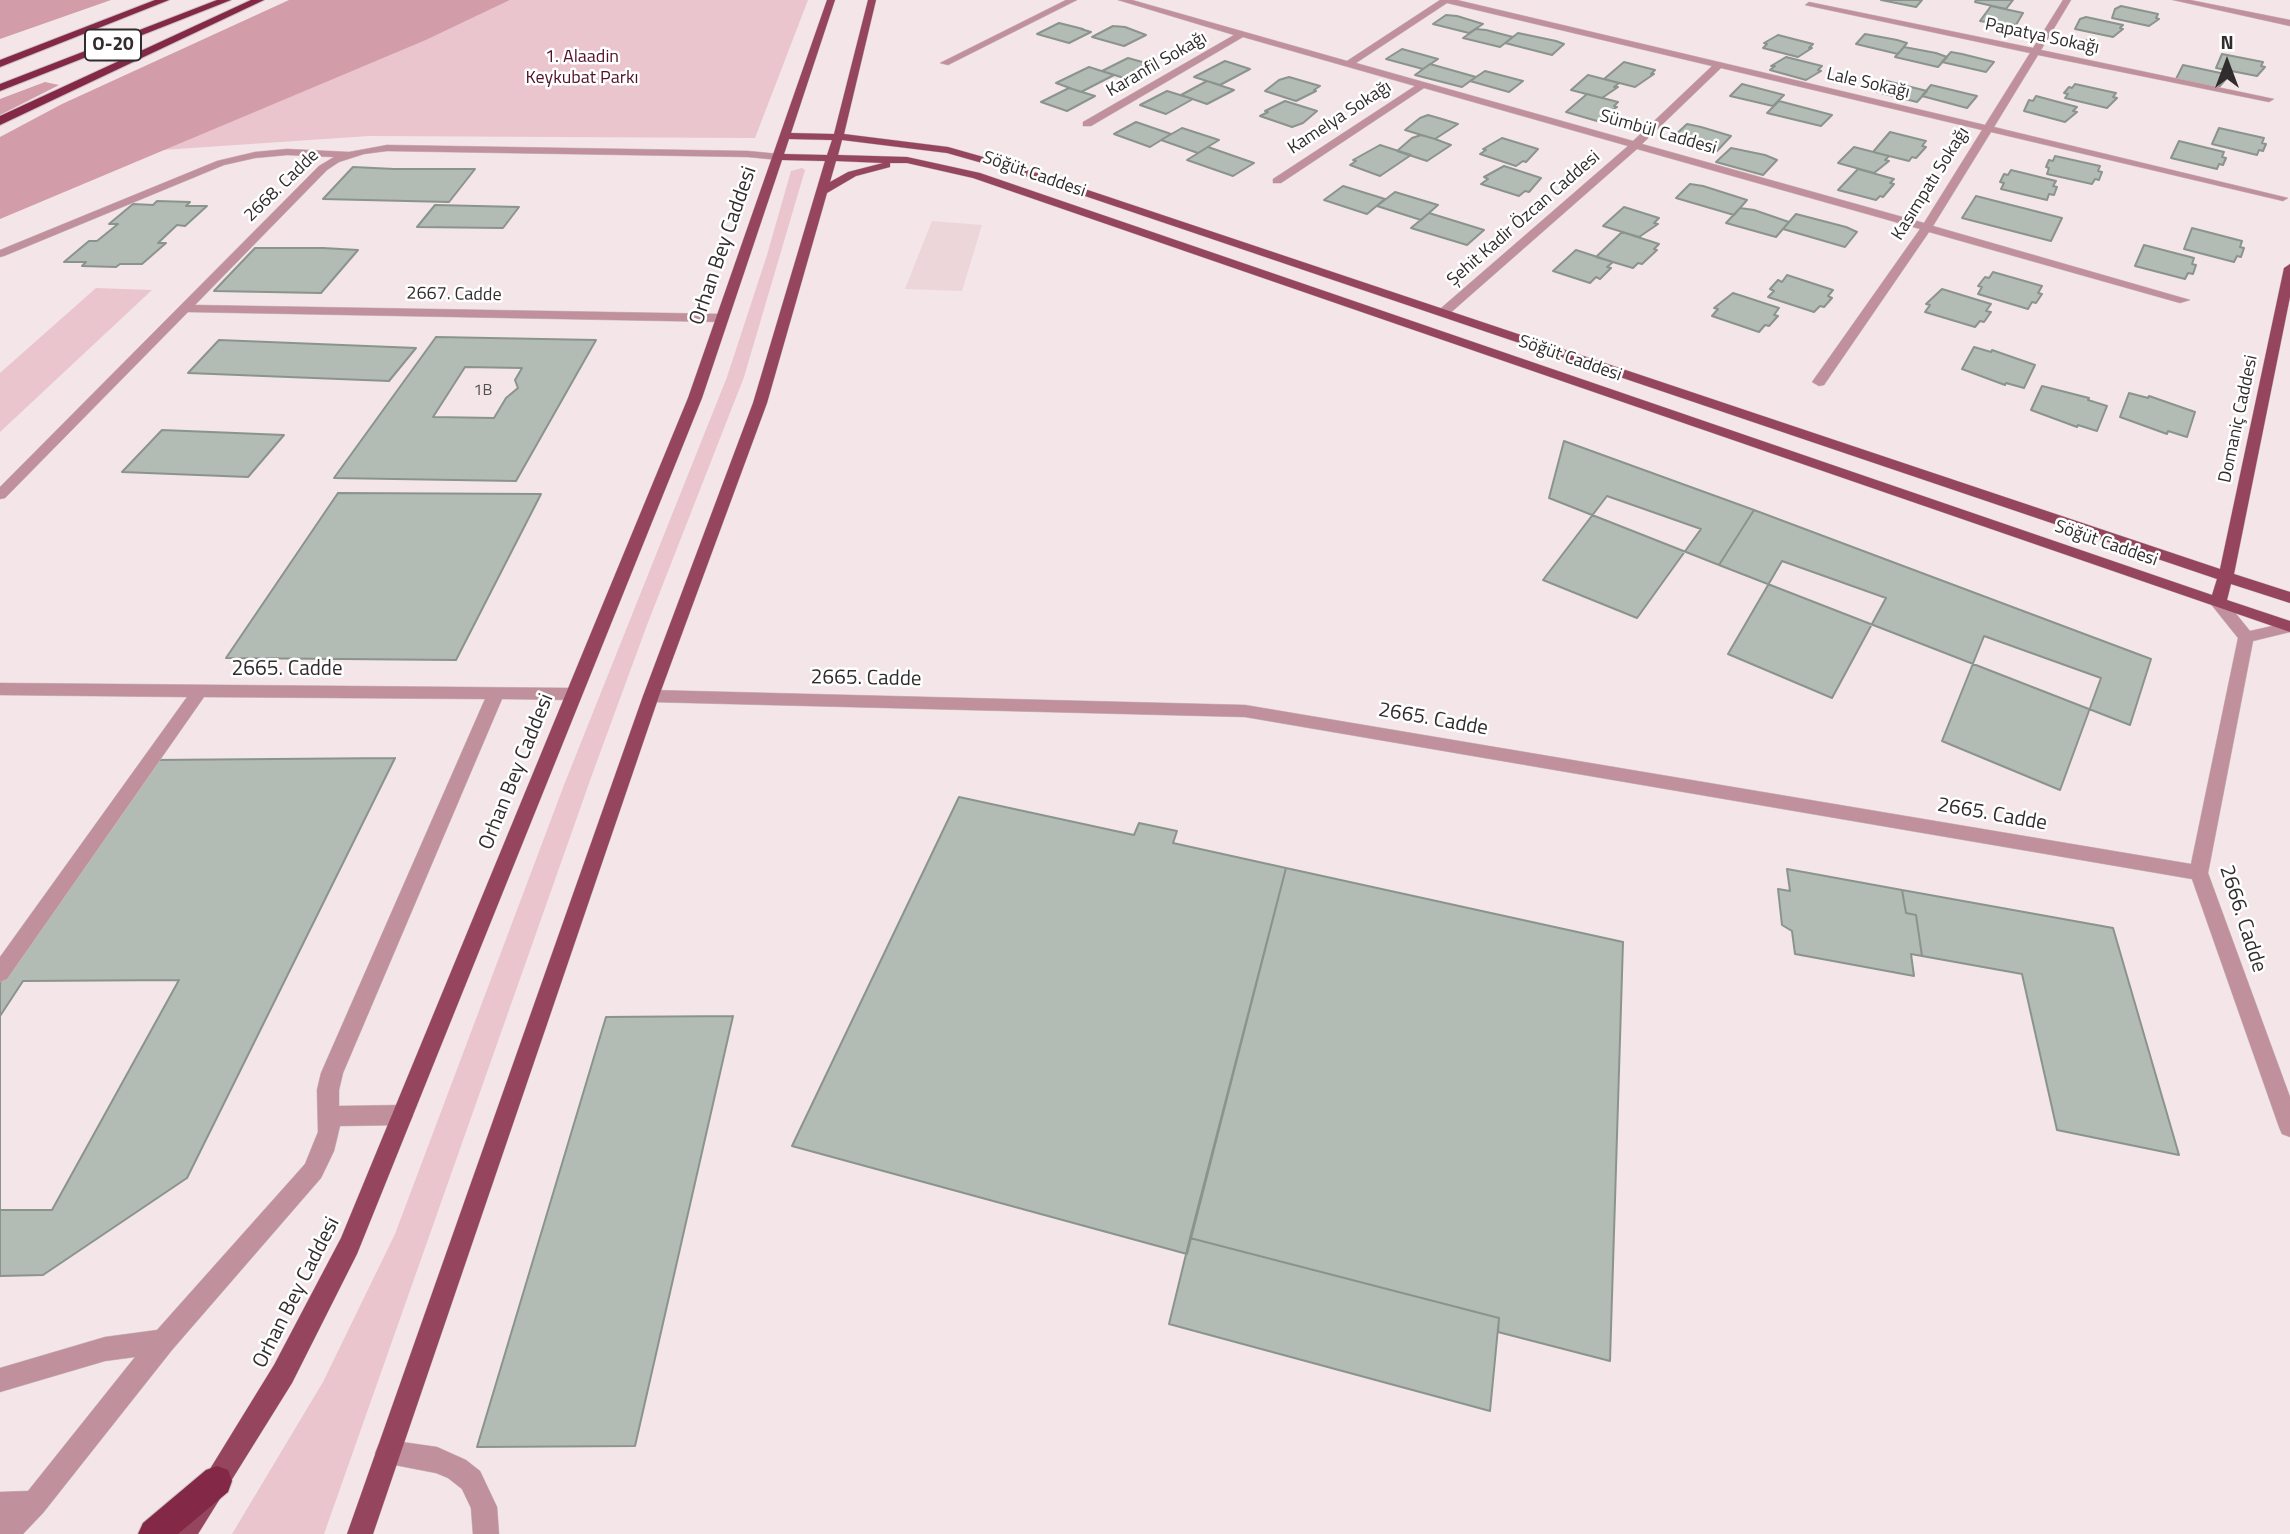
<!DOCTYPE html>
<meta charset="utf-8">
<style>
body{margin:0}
#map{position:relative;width:2290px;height:1534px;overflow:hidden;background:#f3e5e8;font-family:"Titillium Web",sans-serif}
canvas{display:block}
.north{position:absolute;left:2192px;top:28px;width:70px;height:70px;-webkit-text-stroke:5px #fff;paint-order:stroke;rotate:0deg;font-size:19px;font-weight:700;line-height:28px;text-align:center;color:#312c2d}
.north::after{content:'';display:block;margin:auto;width:24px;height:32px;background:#312c2d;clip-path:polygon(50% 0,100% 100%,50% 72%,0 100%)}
</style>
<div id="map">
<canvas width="2290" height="1534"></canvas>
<div class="north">N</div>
</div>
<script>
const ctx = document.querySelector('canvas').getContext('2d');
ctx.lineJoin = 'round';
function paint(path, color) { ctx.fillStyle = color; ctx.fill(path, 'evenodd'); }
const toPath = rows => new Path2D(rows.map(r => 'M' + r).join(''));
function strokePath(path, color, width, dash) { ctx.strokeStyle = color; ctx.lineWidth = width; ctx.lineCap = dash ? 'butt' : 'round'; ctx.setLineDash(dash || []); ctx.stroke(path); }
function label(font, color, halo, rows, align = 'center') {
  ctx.font = font + ' "Titillium Web",sans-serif'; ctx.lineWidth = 5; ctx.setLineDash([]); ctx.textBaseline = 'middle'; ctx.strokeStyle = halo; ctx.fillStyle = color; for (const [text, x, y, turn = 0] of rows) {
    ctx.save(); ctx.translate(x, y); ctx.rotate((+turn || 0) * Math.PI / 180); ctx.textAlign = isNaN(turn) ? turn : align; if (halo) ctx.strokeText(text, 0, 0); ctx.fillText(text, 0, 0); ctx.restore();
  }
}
const built = toPath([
 [932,221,982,225,962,291,905,289]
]);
const green = toPath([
 [510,0,808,0,755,138,369,136,162,150,426,40],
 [802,168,805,170,744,377,647,625,593,772,324,1534,232,1534,323,1382,395,1234,564,785,727,377,767,255,791,171],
 [96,288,152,290,0,432,0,373]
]);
const forest = toPath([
 [0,0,111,0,0,39],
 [289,0,510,0,426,40,0,219,0,137,62,104],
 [45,82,59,85,0,115,0,99]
]);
const building = toPath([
 [1881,0,1922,0,1916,7,1881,0],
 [1976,0,2013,0,2006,9,1975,2,1976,0],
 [1991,6,2023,13,2016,25,2011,24,2009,26,1980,21,1991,6],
 [2121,6,2158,14,2156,18,2159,19,2149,26,2112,18,2115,9,2121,6],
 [1446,15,1457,16,1483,24,1469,33,1433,24,1446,15],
 [2086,17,2123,25,2120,28,2123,29,2113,37,2075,29,2080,19,2086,17],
 [1059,23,1083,29,1081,29,1091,32,1069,43,1037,34,1059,23],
 [1113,26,1125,27,1146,35,1124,46,1092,37,1113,26],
 [1476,29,1486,30,1513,37,1500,47,1463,38,1476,29],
 [1518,33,1556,41,1564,44,1552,55,1505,43,1518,33],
 [1865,34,1897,40,1907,43,1898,54,1856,44,1865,34],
 [1778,35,1813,44,1809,48,1812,48,1798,57,1763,48,1767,44,1764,43,1778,35],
 [2081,39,2099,43,2091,52,2073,48,2081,39],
 [1904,47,1936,53,1947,57,1938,67,1895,57,1904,47],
 [1402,49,1438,59,1423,69,1386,59,1402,49],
 [1951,52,1962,54,1994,62,1986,72,1942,62,1951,52],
 [2222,54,2263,62,2261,66,2265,67,2257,76,2216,68,2222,54],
 [1786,57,1822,66,1818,70,1821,71,1806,80,1770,70,1775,66,1771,66,1786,57],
 [1128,58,1153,65,1127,79,1102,71,1128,58],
 [1225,61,1250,69,1220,85,1194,77,1225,61],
 [1624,62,1655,70,1651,74,1654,74,1635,87,1604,79,1624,62],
 [1430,64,1476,77,1462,87,1415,75,1430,64],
 [2183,65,2225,74,2223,78,2226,79,2218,88,2176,79,2183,65],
 [1089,67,1114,75,1081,92,1056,83,1089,67],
 [1485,71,1523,81,1509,92,1470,81,1485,71],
 [1588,75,1619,83,1614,87,1618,87,1602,98,1571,90,1588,75],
 [1289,77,1320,86,1314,90,1316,91,1296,101,1265,91,1279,80,1289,77],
 [1883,80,1927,91,1917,102,1873,91,1883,80],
 [1207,81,1234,90,1207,104,1181,95,1207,81],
 [1742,84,1784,95,1773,106,1730,96,1742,84],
 [2075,84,2116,93,2113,97,2117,98,2107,108,2065,98,2068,94,2064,93,2069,87,2072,88,2075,84],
 [1931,85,1977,96,1967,108,1922,96,1931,85],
 [1069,88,1095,96,1067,111,1041,102,1069,88],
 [1167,91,1193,99,1166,114,1140,105,1167,91],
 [1587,94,1618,102,1614,106,1617,107,1597,121,1566,112,1587,94],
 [2036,96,2077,107,2073,111,2077,112,2065,122,2024,111,2029,100,2033,101,2036,96],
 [1285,101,1317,111,1303,123,1292,127,1260,116,1268,112,1265,111,1285,101],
 [1779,101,1832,115,1821,126,1767,113,1779,101],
 [1428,115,1442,119,1458,124,1435,139,1405,130,1420,118,1428,115],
 [1136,122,1171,134,1150,147,1114,134,1136,122],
 [1687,124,1701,127,1731,136,1717,151,1672,138,1687,124],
 [1182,128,1219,140,1198,153,1161,140,1182,128],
 [2219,128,2264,138,2262,143,2266,144,2263,151,2259,150,2257,155,2212,144,2219,128],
 [1890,132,1926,141,1922,146,1926,147,1916,158,1912,157,1909,161,1873,152,1890,132],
 [1421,135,1435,139,1451,145,1427,161,1397,151,1412,138,1421,135],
 [1502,138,1538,149,1526,162,1523,161,1516,166,1480,154,1486,150,1483,149,1502,138],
 [2179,141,2224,152,2222,157,2226,158,2223,165,2219,164,2217,169,2171,158,2179,141],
 [1380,145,1411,155,1380,176,1350,165,1356,161,1353,160,1380,145],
 [1208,147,1254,163,1233,176,1187,160,1208,147],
 [1854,147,1889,156,1885,160,1889,161,1874,173,1838,163,1854,147],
 [1731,148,1765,155,1777,160,1763,175,1716,162,1731,148],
 [2055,156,2100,166,2098,171,2102,172,2099,180,2095,179,2092,184,2047,174,2049,168,2046,167,2049,160,2053,161,2055,156],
 [1504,166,1541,178,1529,192,1525,191,1519,196,1481,184,1488,179,1484,177,1504,166],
 [353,167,394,169,475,169,449,202,323,199,353,167],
 [1858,169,1894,179,1890,183,1894,184,1883,197,1880,196,1876,200,1838,190,1858,169],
 [2011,170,2056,181,2053,186,2057,187,2054,195,2049,194,2047,200,2001,189,2004,183,2000,182,2004,174,2008,175,2011,170],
 [1690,184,1703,186,1747,200,1734,215,1676,198,1690,184],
 [1343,186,1385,199,1367,214,1324,200,1343,186],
 [1395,192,1438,205,1421,220,1377,206,1395,192],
 [1976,196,2062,218,2051,241,1962,218,1976,196],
 [157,201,190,202,186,206,207,206,185,226,177,225,158,243,166,243,142,264,120,264,116,267,82,266,86,262,64,262,89,241,97,241,118,224,109,224,133,204,153,205,157,201],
 [435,205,519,207,503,228,417,227,435,205],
 [1624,207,1659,218,1654,223,1658,224,1639,237,1603,226,1624,207],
 [1740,208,1754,210,1789,222,1776,237,1726,223,1740,208],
 [1429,213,1484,230,1467,245,1411,228,1429,213],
 [1796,214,1846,227,1857,232,1845,247,1783,229,1796,214],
 [2192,228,2242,241,2240,247,2244,248,2241,257,2237,256,2234,262,2184,249,2192,228],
 [1622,232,1659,244,1654,249,1657,250,1642,264,1638,263,1633,268,1596,257,1622,232],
 [2144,245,2194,258,2192,264,2196,265,2193,274,2188,273,2185,279,2135,266,2144,245],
 [255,248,323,248,358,250,321,293,214,291,255,248],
 [1576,250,1613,262,1607,267,1611,268,1600,279,1596,277,1590,283,1553,271,1576,250],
 [1993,272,2042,286,2038,293,2042,294,2036,303,2032,302,2028,309,1978,294,1982,287,1978,286,1985,277,1989,278,1993,272],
 [1787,275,1833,290,1828,296,1832,298,1824,307,1820,306,1814,312,1768,297,1774,291,1770,289,1778,280,1782,282,1787,275],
 [1942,289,1991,304,1986,311,1991,312,1984,322,1980,321,1975,327,1925,312,1930,305,1926,304,1942,289],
 [1733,293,1779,308,1774,315,1778,316,1769,326,1765,325,1759,332,1712,316,1718,309,1714,308,1733,293],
 [436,337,596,340,516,481,334,478,436,337],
 [219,340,416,348,389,381,188,373,219,340],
 [1974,347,1991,352,1992,350,2035,365,2024,388,2006,383,2005,385,1962,369,1974,347],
 [465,367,522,368,515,380,518,388,506,398,494,418,433,417,465,367],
 [2042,386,2089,398,2088,400,2107,406,2097,431,2078,425,2077,427,2031,410,2042,386],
 [2129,393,2148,398,2149,396,2195,412,2187,437,2168,431,2167,434,2120,417,2129,393],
 [162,430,284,435,248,477,122,472,162,430],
 [1564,441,1754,510,1719,565,1549,498,1564,441],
 [338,493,541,494,456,660,226,658,338,493],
 [1607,496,1701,529,1637,618,1543,580,1607,496],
 [1754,510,2151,659,2130,725,1719,565,1754,510],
 [1782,561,1886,598,1832,698,1728,654,1782,561],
 [1984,636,2101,678,2060,790,1942,741,1984,636],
 [395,758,187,1178,43,1275,0,1276,0,983,154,760,395,758],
 [959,797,1134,835,1139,823,1177,831,1173,843,1286,868,1187,1254,792,1146,959,797],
 [1286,868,1623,942,1610,1361,1498,1332,1499,1318,1190,1238,1286,868],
 [1787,869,1902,890,1906,913,1916,915,1922,956,1911,954,1914,976,1795,954,1792,931,1782,925,1778,889,1790,891,1787,869],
 [1902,890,2113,928,2179,1155,2057,1130,2022,974,1922,956,1916,915,1906,913,1902,890],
 [179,980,52,1210,0,1210,0,1016,23,981,179,980],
 [733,1016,635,1446,477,1447,606,1017,733,1016],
 [1190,1238,1499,1318,1490,1411,1169,1324,1190,1238]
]);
const minor = toPath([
 [1066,0,1077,0,948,65,940,63,1066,0],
 [1118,0,1132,0,1347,61,1440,0,1457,0,1985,125,2030,53,1805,5,1809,2,2033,48,2063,0,2071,0,2041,50,2274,99,2269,102,2038,55,1994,127,2288,198,2283,201,1991,132,1933,226,2190,300,2180,303,1929,232,1824,385,1819,386,1812,382,1920,229,1637,149,1448,315,1440,315,1440,309,1628,146,1424,88,1281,183,1273,183,1273,179,1415,86,1243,37,1091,126,1083,126,1083,122,1234,35,1118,0],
 [1447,3,1712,66,1633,141,1356,63,1447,3],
 [1721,68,1982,130,1924,223,1642,144,1721,68],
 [2173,0,2190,0,2290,20,2290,26,2173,0],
 [387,145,748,151,779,154,784,157,779,160,748,157,387,151,364,154,339,162,327,170,195,305,723,314,729,318,723,322,188,312,5,498,0,499,0,487,319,166,334,157,287,155,255,158,224,165,4,256,0,257,0,250,217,161,255,152,287,149,349,152,387,145],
 [2218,598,2224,599,2250,631,2290,622,2290,632,2253,641,2208,873,2290,1097,2290,1137,2282,1134,2279,1127,2192,879,1245,717,651,702,643,696,651,690,1245,705,2191,864,2238,638,2210,603,2218,598],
 [0,683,573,688,581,694,573,700,502,699,343,1073,339,1090,339,1106,402,1105,410,1108,413,1115,410,1122,402,1125,340,1126,334,1151,321,1178,172,1350,43,1513,23,1534,0,1534,0,1492,28,1491,135,1357,105,1361,0,1392,0,1368,105,1337,157,1330,305,1164,318,1132,317,1090,321,1073,485,699,204,697,7,979,0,982,0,957,187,697,0,695,0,683],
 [388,1440,437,1447,466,1460,480,1471,497,1507,499,1534,473,1534,471,1508,462,1489,448,1478,436,1473,379,1462,375,1453,379,1444,388,1440]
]);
const major = toPath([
 [827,0,835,0,791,133,834,134,868,0,876,0,844,134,948,147,1022,168,2220,569,2284,268,2290,264,2290,297,2234,574,2290,592,2290,603,2231,584,2227,600,2290,621,2290,632,973,178,907,163,890,163,890,167,856,176,827,193,767,403,659,696,373,1534,347,1534,643,696,753,403,825,161,782,160,702,398,357,1254,292,1383,198,1534,170,1534,274,1365,341,1238,688,398,827,0],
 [789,139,832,140,827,155,784,154,789,139],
 [842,140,947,153,1014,172,2217,579,2212,595,980,173,907,157,838,155,842,140],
 [836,161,883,163,848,172,830,182,836,161]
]);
const highway = toPath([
 [155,0,169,0,0,67,0,60,155,0],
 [217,0,231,0,0,91,0,84,217,0],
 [251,0,264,0,0,125,0,116,251,0],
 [217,1466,228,1470,232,1481,228,1492,178,1534,138,1534,143,1523,206,1470,217,1466]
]);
const farNumbernames = [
 ["1B",483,391]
];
const farStreetnames = [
 ["Papatya Sokağı",2042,37,12],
 ["Karanfil Sokağı",1157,65,-30],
 ["Lale Sokağı",1868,84,13],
 ["Kamelya Sokağı",1340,118,-33],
 ["Sümbül Caddesi",1658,133,16],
 ["Söğüt Caddesi",1034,175,19],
 ["Kasımpatı Sokağı",1931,184,-58],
 ["2668. Cadde",282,186,-44],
 ["Şehit Kadir Özcan Caddesi",1524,219,-41],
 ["2667. Cadde",454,295,1],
 ["Söğüt Caddesi",1570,359,19],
 ["Domaniç Caddesi",2239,419,-78],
 ["Söğüt Caddesi",2106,544,19]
];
const farParknames = [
 ["1. Alaadin",582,58],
 ["Keykubat Parkı",582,79]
];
const shields = [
 [113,45,56]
];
const shieldNames = [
 ["O-20",113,45]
];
const streetNames = [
 ["Orhan Bey Caddesi",724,246,-71],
 ["2665. Cadde",287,670],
 ["2665. Cadde",866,679,1],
 ["2665. Cadde",1433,720,10],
 ["Orhan Bey Caddesi",517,772,-68],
 ["2665. Cadde",1992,815,10],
 ["2666. Cadde",2242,919,72],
 ["Orhan Bey Caddesi",297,1293,-63]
];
paint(built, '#ecd6da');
paint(green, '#eac5ce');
paint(forest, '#d39ca9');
paint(building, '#b2bcb5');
strokePath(building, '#8a948d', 2);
strokePath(minor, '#ccc0c3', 1);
strokePath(major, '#ccc0c3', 1);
strokePath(highway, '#ccc0c3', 2);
paint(minor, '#c0919c');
paint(major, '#95465e');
paint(highway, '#842848');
label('16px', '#51504f', null, farNumbernames);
label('18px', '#312c2d', '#fff', farStreetnames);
label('18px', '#531129', '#fff', farParknames);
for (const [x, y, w] of shields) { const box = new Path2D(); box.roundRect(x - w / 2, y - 15.5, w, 31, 5); ctx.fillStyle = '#fff'; ctx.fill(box); strokePath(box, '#312c2d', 2); }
label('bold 19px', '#312c2d', null, shieldNames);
label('21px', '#312c2d', '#fff', streetNames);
</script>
